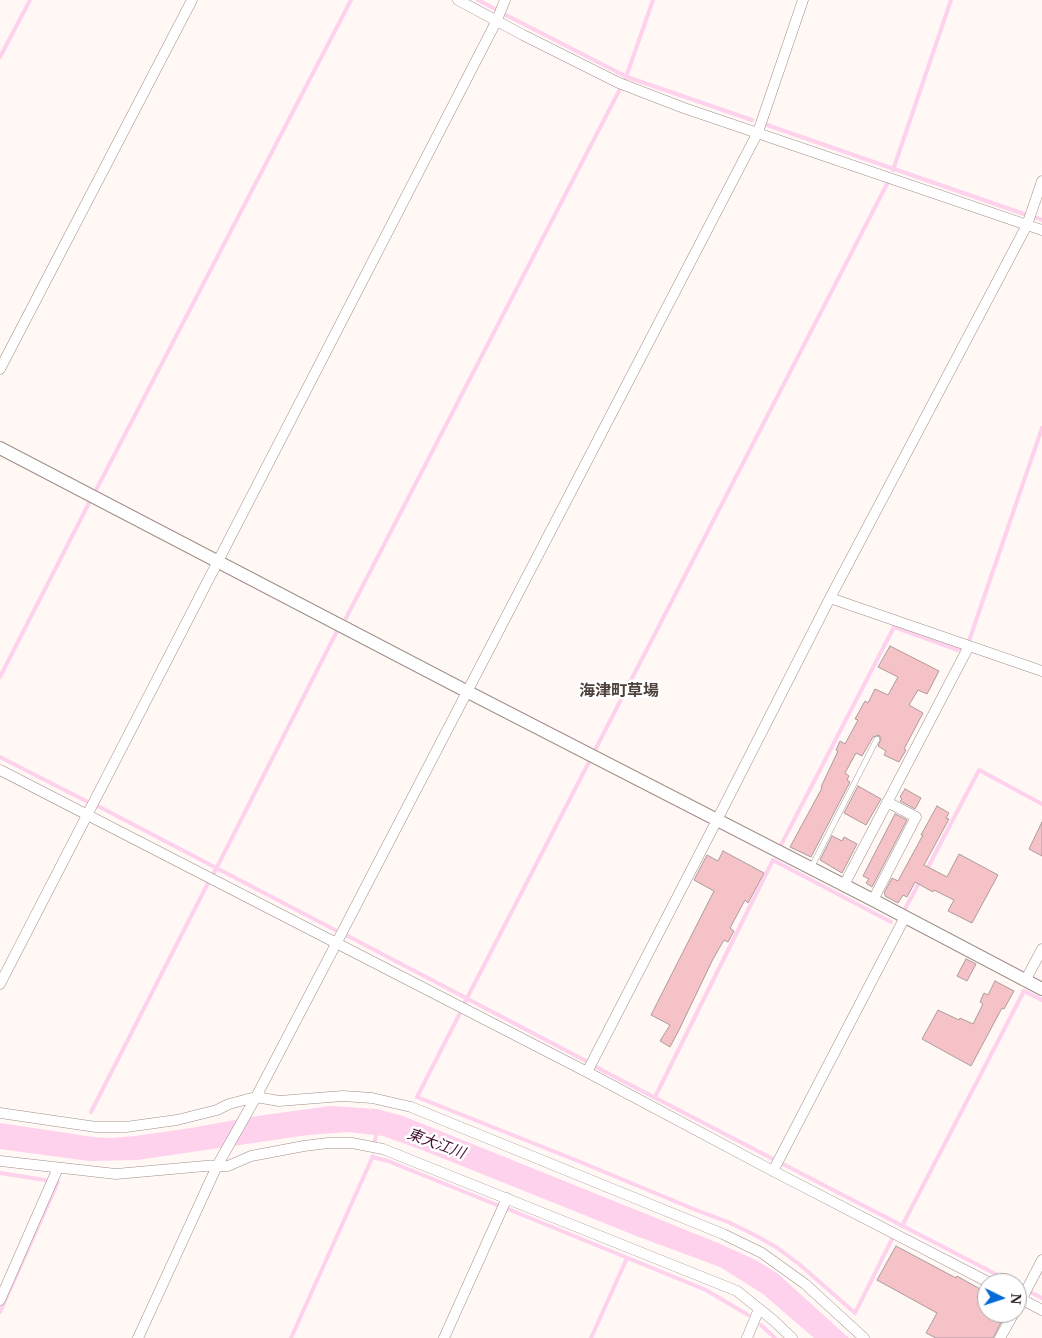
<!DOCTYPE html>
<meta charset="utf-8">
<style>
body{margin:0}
#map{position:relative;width:1042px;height:1338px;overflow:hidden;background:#fff8f5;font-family:"Noto Serif",serif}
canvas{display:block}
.north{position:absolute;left:977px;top:1273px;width:50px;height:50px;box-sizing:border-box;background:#fff;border:1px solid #a8a5a4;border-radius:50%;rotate:94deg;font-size:14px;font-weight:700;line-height:20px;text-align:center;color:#251e1c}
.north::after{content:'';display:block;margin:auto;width:18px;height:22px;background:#046bd4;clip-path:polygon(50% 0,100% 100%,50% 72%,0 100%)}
</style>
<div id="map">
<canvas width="1042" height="1338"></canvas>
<div class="north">N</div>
</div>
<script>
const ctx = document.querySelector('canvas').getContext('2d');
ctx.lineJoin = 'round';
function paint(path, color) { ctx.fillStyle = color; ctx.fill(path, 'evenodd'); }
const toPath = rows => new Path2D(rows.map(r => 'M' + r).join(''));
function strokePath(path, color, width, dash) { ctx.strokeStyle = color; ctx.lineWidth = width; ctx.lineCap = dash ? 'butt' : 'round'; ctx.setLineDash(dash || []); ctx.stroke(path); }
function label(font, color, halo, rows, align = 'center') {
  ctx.font = font + ' "Noto Serif","Noto Sans JP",serif'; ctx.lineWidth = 5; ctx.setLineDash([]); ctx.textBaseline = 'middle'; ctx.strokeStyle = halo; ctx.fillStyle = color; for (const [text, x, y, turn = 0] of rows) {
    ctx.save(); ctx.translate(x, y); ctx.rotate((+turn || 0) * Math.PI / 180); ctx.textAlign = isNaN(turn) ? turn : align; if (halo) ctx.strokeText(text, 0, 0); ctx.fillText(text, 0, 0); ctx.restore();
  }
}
const water = toPath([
 [330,1106,377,1109,403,1116,718,1243,756,1260,777,1273,849,1338,814,1338,763,1294,720,1267,639,1237,422,1150,383,1136,348,1132,308,1135,137,1160,89,1161,0,1149,0,1123,93,1137,111,1138,135,1136,191,1128,257,1116]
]);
const stream = toPath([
 [478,0,495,9],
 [504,14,627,77,752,120],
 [0,57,30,0],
 [625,80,653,0],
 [767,125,1024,214],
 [893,170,951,0],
 [1034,217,1042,220],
 [96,490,351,0],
 [346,618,620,89],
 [969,641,1042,428],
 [0,677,89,503],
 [596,748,888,182],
 [0,757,88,802],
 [96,805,335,930],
 [781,845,894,627,958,650,961,647],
 [926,871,979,770,1042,804],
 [214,873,337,631],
 [905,909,920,881],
 [346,935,586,1061],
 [464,1004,589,762],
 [460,1013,417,1097,578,1161,696,1210,728,1222,751,1233,776,1247,799,1264,855,1313,893,1237],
 [594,1066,773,1159],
 [655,1097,773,860,891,922],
 [91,1112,208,883],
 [375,1141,377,1130],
 [372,1157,388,1161,497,1205],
 [781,1163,1013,1283],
 [0,1173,45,1180],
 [508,1209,706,1290,748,1315],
 [902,1226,1024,991,1042,1000],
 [1017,1285,1020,1287],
 [1030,1292,1042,1298],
 [0,1312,58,1182],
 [761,1325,775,1338],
 [291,1338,373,1156],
 [591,1338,627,1258]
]);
const building = toPath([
 [890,646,939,671,927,694,918,690,909,705,923,713,904,749,906,750,899,762,884,755,886,751,878,746,881,739,879,735,873,737,862,756,856,753,845,773,849,776,847,780,850,782,811,857,790,847,822,788,821,787,838,751,836,750,840,741,845,744,858,720,855,719,865,701,868,703,875,689,888,695,898,677,878,667,890,646],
 [858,786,881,799,866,825,844,813,858,786],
 [905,789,921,798,915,809,900,801,902,799,900,797,905,789],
 [937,806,949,813,946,818,949,819,924,865,947,877,959,854,998,875,972,923,948,911,954,900,934,890,933,892,915,882,907,897,903,895,898,903,885,896,885,894,884,893,892,878,898,881,923,835,921,835,937,806],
 [895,814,907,820,872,887,866,883,869,879,863,876,895,814],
 [1042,822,1042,856,1029,849,1042,822],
 [832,836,842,841,844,837,857,844,842,873,820,860,832,836],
 [723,851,764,873,748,903,745,900,730,928,734,931,728,942,724,940,713,959,679,1030,670,1047,660,1041,670,1025,651,1015,714,891,694,880,707,855,718,861,723,851],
 [966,959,976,964,967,981,957,976,966,959],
 [995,981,1014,991,1004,1009,1002,1008,971,1066,922,1039,938,1010,959,1020,960,1018,973,1024,983,1004,980,1002,984,993,988,995,995,981],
 [896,1246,956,1278,957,1276,987,1293,987,1313,1006,1313,993,1338,936,1338,926,1333,937,1313,877,1280,896,1246]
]);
const service = toPath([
 [811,868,877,739]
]);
const minor = toPath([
 [458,0,523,35,619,83,684,108,1042,230],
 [0,369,192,0],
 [830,598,1042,671],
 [0,770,587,1072,773,1171,990,1283],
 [844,885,969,646],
 [873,900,916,817,887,802],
 [1025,981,1042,949],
 [0,984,497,20,505,0],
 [587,1072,717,820,830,598,1027,225,1042,181],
 [0,1113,96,1127,126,1127,177,1120,217,1110,229,1104,256,1097,279,1101,343,1096,372,1098,411,1107,723,1234,762,1253,805,1284,864,1338],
 [0,1161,116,1174,205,1166,228,1166,251,1156,304,1146,328,1143,352,1143,383,1149,737,1291,773,1320,792,1338],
 [773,1171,905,917],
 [1017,1297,1042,1310],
 [0,1300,58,1168],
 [1017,1308,1042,1260],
 [138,1338,217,1166,256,1097,336,944,758,132,803,0],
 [444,1338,507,1198],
 [747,1338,759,1309],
 [1000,1338,1014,1313]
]);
const tertiary = toPath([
 [0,448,468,692,873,900,1042,989]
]);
const waterNames = [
 ["東大江川",436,1144,20]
];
const quarterNames = [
 ["海津町草場",619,691]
];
paint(water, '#fed2ec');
strokePath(stream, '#fed2ec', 4);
paint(building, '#f5c2c7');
strokePath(building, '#ac9b9c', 1);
strokePath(service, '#9f8f89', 6);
strokePath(minor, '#9f8f89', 11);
strokePath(tertiary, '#9f8f89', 14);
strokePath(service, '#fff', 5);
strokePath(minor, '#fff', 10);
strokePath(tertiary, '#fff', 12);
label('italic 15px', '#451235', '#fff', waterNames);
label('bold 16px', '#4e413c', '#fff', quarterNames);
</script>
